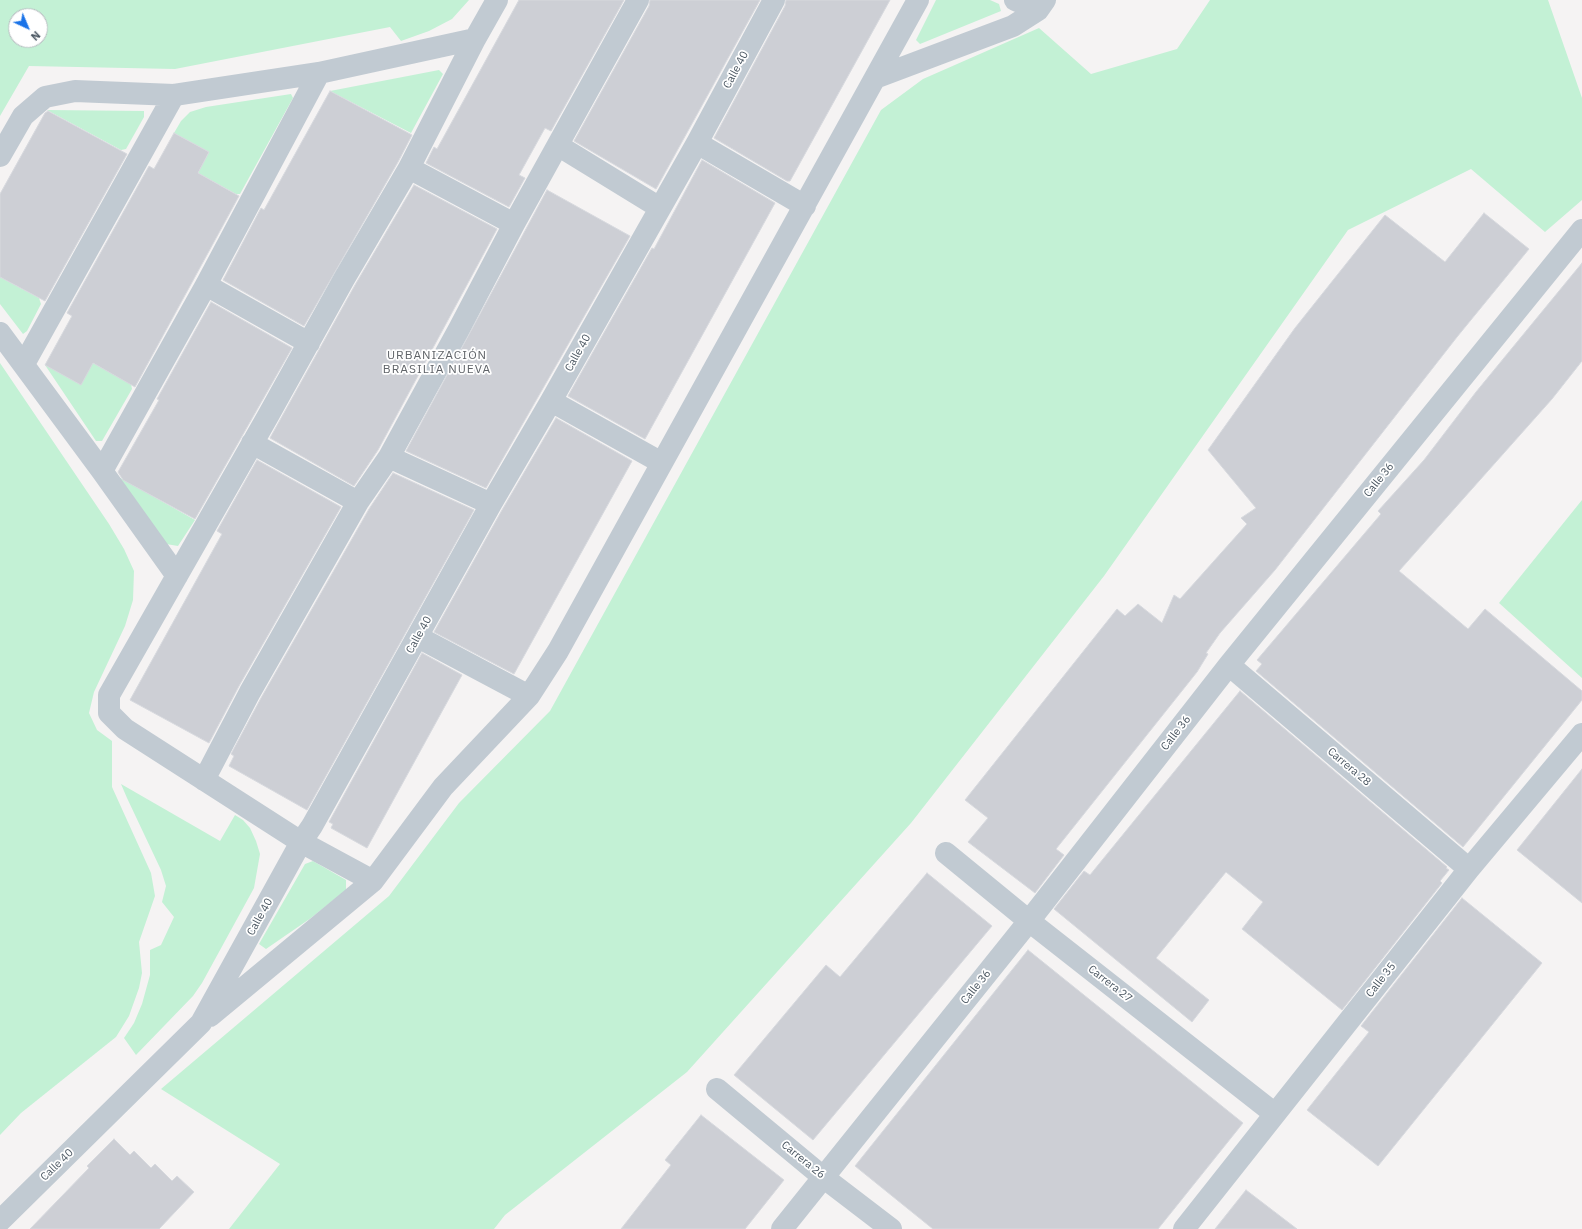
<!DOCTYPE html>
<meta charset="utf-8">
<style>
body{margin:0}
#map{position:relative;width:1582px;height:1229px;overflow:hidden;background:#f5f3f3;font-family:"IBM Plex Sans",sans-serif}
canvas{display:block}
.north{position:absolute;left:8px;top:8px;width:40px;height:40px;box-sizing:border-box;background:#fff;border:1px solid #b7bbc0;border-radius:50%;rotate:136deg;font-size:11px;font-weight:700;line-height:16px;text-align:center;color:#4a5661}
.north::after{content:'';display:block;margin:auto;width:14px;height:18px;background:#1a73e8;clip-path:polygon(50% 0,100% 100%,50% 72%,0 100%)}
</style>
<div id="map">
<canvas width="1582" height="1229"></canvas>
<div class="north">N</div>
</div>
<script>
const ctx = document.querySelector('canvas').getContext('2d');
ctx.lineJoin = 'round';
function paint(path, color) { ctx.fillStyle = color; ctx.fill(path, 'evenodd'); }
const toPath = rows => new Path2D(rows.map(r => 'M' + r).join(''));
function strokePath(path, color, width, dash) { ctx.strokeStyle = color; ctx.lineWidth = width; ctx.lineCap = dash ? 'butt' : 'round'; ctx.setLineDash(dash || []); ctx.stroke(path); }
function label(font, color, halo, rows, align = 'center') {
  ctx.font = font + ' "IBM Plex Sans",sans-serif'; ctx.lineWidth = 3.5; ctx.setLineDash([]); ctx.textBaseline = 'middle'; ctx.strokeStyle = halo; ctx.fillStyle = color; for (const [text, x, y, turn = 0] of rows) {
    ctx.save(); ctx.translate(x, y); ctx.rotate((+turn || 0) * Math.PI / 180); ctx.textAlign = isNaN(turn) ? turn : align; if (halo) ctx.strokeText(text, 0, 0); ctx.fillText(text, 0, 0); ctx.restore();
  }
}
const green = toPath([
 [0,0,469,0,452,19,429,31,401,41,390,27,175,69,29,66,0,116],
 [16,16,40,16,40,40,16,40],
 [936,0,990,0,999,4,1001,11,920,44,916,40],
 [1210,0,1548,0,1582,98,1582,200,1545,232,1471,169,1348,230,1104,576,911,823,687,1072,505,1215,494,1229,229,1229,280,1164,161,1089,389,896,459,803,550,711,881,110,923,79,1039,28,1091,74,1177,49],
 [439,70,443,74,411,133,330,91],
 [291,94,293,98,240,194,236,194,198,173,209,152,174,133,181,121,190,112,206,107],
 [47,110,144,111,144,117,126,149,121,150],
 [0,277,39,298,41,304,27,331,23,334,0,304],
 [0,363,109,524,124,549,134,571,133,600,125,626,94,692,89,713,97,730,112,741,112,787,151,873,155,896,139,942,142,973,139,988,129,1016,116,1037,21,1113,0,1135],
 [93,363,131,384,132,389,102,441,96,441,45,365],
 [117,476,195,520,178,546,166,544],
 [1582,500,1582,678,1499,603],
 [121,784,220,841,235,815,243,820,250,828,256,841,260,854,254,888,202,983,193,996,136,1055,124,1038,134,1023,142,1004,150,975,150,950,161,945,174,917,162,902,166,886,161,870,127,798],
 [313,861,346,880,346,890,311,918,266,949,259,944,305,864]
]);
const building = toPath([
 [519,0,624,0,551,131,545,128,519,175,525,178,509,207,426,163,434,147,437,149,519,0],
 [650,0,760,0,656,189,574,141,649,6,650,0],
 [786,0,890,0,790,181,787,181,714,138,785,6,786,0],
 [330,91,412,135,398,162,304,326,223,280,261,208,264,210,330,91],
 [48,111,127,154,45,301,0,277,0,194,45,113,48,111],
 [174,133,209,152,198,173,239,196,135,387,93,363,81,385,45,365,72,316,67,313,149,166,154,169,174,133],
 [702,160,775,203,645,439,568,396,652,248,654,249,702,160],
 [414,185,497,229,378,450,354,486,270,438,355,285,414,185],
 [547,190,630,236,486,488,406,451,547,190],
 [1484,213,1529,249,1457,337,1275,570,1220,633,1206,653,1208,654,1197,672,1056,849,1064,855,1035,893,968,842,988,818,965,800,1117,609,1125,616,1138,604,1162,623,1174,595,1180,599,1247,524,1241,518,1256,508,1208,450,1295,328,1385,215,1445,262,1484,213],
 [1582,263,1582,361,1552,399,1399,571,1468,629,1485,609,1582,691,1582,700,1463,847,1256,671,1262,664,1257,660,1381,514,1378,511,1424,460,1476,392,1582,263],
 [211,302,292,348,195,519,123,480,118,472,159,400,157,399,211,302],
 [556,418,632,461,514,674,434,632,502,510,556,418],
 [257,460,341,507,239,686,209,743,130,700,222,534,217,531,257,460],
 [393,473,474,510,307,810,229,766,234,756,231,754,261,698,369,509,393,473],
 [422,653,462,675,367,848,331,828,333,824,329,822,422,653],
 [1240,691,1447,867,1446,868,1449,870,1440,881,1442,883,1342,1010,1242,929,1263,902,1226,872,1156,958,1209,1000,1192,1022,1054,909,1084,871,1090,875,1240,691],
 [1582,769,1582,903,1517,850,1582,769],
 [927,873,992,926,813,1140,734,1075,826,965,840,977,927,873],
 [1462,898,1542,963,1378,1166,1307,1110,1369,1032,1361,1026,1462,898],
 [1028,950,1243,1123,1158,1229,933,1229,855,1166,1028,950],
 [701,1115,784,1180,745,1229,621,1229,671,1165,665,1160,701,1115],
 [114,1139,130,1155,134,1151,151,1168,155,1164,172,1181,177,1176,194,1192,159,1229,30,1229,89,1168,87,1166,114,1139],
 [1246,1190,1297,1229,1215,1229,1246,1190]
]);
const street = toPath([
 [1015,0,1038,10],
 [875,78,1013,26,1038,10,1045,0],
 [697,143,805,206],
 [559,146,660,208],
 [0,156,23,116,45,97,75,91,174,95,319,73,475,39],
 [409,168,514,224],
 [206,285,309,343],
 [0,333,102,471,177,576],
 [24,364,174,95],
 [551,401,662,463],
 [252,443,358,502],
 [389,457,491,504],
 [102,471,206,285,319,73],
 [418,637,529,696],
 [1229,665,1469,869],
 [204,780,250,692,358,502,389,457,459,329,514,224,638,0],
 [946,853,1029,921,1275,1114],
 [373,881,301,842,125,729,109,713,109,695,268,416,344,279,409,168,475,39,497,0],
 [210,1016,373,881,443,787,529,696,558,651,918,0],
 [717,1089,823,1177,891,1229],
 [0,1221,201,1023,301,842,312,826,491,504,551,401,697,143,774,0],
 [782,1229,1029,921,1229,665,1582,230],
 [1184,1229,1469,869,1582,734]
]);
const streetNames = [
 ["Calle 40",736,70,-62],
 ["Calle 40",578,353,-61],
 ["Calle 36",1379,480,-51],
 ["Calle 40",419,635,-61],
 ["Calle 36",1176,733,-52],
 ["Carrera 28",1349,767,40],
 ["Calle 40",260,917,-61],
 ["Calle 35",1381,980,-52],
 ["Carrera 27",1110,984,38],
 ["Calle 36",976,987,-51],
 ["Carrera 26",803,1160,39],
 ["Calle 40",57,1165,-44]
];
const neighbourhoodNames = [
 ["URBANIZACIÓN",437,356],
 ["BRASILIA NUEVA",437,370]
];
paint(green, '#c3f1d5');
paint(building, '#cdcfd5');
strokePath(building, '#d7d9de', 1);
strokePath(street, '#c1cad2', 22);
label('11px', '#4a5661', '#fff', streetNames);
ctx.letterSpacing = '1px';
label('12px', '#5f6368', '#fff', neighbourhoodNames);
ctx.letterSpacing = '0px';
</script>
